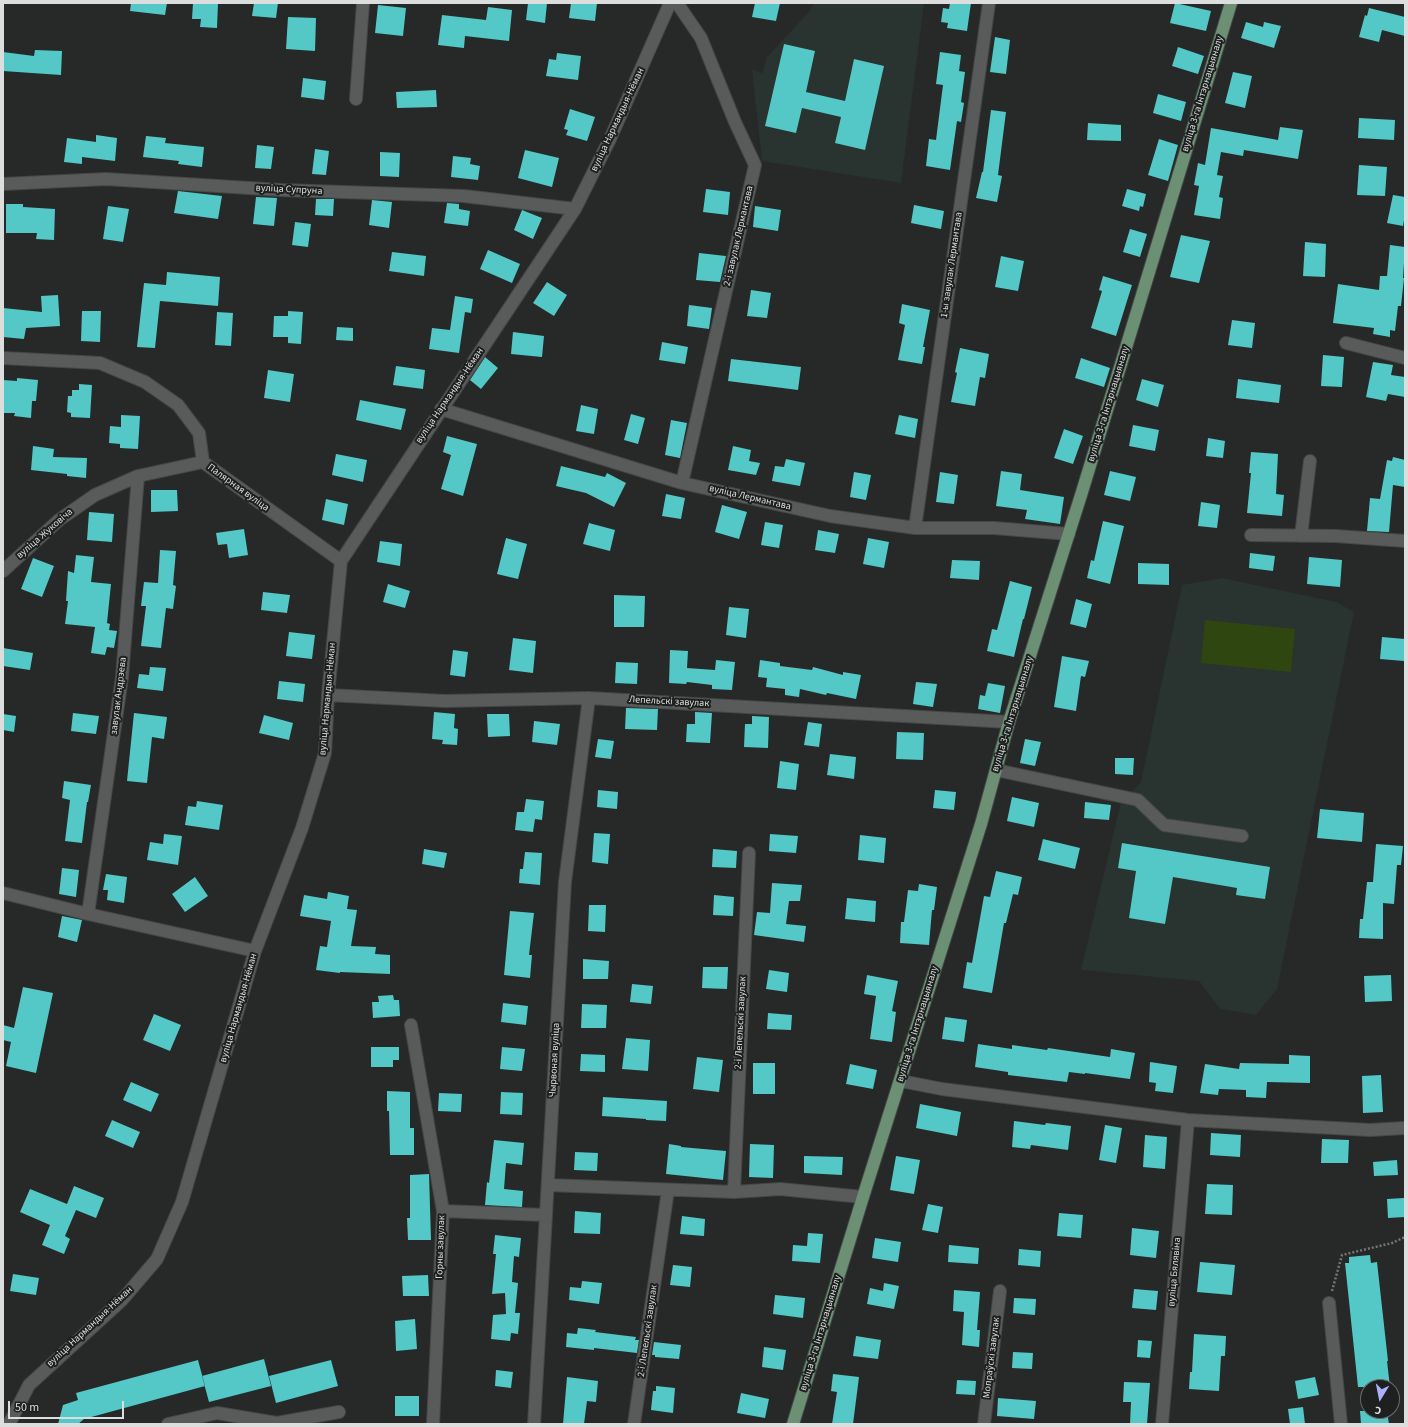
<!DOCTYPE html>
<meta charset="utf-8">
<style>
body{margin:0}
#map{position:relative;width:1408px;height:1427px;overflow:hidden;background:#262928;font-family:"Source Sans 3",sans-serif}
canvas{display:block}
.frame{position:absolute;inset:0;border:4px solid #dcdede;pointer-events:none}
.north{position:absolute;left:1360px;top:1379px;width:40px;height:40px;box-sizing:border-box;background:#1d201f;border:1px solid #696c6b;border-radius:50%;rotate:190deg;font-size:11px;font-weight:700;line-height:16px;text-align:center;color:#dcdede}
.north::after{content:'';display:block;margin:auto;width:14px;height:18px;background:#abaffb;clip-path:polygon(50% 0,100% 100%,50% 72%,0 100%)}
.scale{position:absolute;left:8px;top:1401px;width:116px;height:18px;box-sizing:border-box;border:2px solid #dcdede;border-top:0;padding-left:5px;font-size:12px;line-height:14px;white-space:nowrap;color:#dcdede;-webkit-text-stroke:3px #1d201f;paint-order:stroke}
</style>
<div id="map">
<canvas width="1408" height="1427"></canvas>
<div class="frame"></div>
<div class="north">С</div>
<div class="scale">50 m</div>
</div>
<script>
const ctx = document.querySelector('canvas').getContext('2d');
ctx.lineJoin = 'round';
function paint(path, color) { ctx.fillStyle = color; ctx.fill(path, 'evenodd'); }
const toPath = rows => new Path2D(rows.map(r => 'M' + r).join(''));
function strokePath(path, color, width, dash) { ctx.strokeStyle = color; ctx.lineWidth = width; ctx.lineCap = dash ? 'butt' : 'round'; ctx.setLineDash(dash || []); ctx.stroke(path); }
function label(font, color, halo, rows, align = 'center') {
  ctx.font = font + ' "Source Sans 3",sans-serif'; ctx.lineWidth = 4; ctx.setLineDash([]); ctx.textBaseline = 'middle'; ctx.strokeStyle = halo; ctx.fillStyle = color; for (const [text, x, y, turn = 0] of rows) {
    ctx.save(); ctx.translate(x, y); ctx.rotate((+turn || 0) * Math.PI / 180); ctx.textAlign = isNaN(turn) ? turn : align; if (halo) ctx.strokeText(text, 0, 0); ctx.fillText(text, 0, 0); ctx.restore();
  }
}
const built = toPath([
 [814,3,924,3,901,183,762,161,752,70,763,73,766,58,809,12],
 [1222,578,1336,602,1354,612,1277,989,1256,1015,1220,1009,1199,981,1081,970,1121,802,1141,782,1182,585]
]);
const green = toPath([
 [1205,620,1295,629,1291,672,1201,663]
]);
const building = toPath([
 [131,3,167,3,165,15,130,11],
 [193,3,218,3,217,28,200,27,201,19,192,19],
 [254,3,278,3,276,18,252,16],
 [528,3,547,3,545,23,526,20],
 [571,3,597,3,595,21,569,18],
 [755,3,780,3,776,21,752,17],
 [950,3,971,3,967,31,947,28,948,23,941,22,943,8,949,9],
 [1175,3,1211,11,1206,31,1170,23],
 [378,5,406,8,403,36,375,33],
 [488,7,512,10,509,41,465,36,464,48,438,45,442,15,486,20],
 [1369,8,1405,17,1405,36,1382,30,1379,42,1359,37,1365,15,1367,16],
 [288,17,316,18,315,51,286,49],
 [1246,22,1263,27,1264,22,1281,26,1274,48,1241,38],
 [995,37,1010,40,1006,74,990,72],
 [784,44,815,51,806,92,845,101,854,59,884,66,865,150,835,143,841,117,802,108,796,133,765,126],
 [1178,47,1204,56,1198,74,1172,66],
 [35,50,62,51,61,75,3,71,3,52,34,56],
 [940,52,961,55,959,71,965,72,961,102,964,103,961,122,957,121,950,170,926,166,929,139,936,140,943,85,936,84],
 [557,53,581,56,578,80,546,76,549,59,556,60],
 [1233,72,1252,76,1245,108,1225,103],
 [303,78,326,81,324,100,301,97],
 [436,90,437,107,397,108,396,92],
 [1158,94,1186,102,1181,121,1153,113],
 [570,109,595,117,587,141,566,135,568,130,564,129],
 [991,110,1006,112,998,175,1002,176,997,202,976,198,982,172,983,172],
 [1359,118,1395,120,1394,140,1358,138],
 [1088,123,1121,125,1121,141,1087,140],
 [1280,127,1303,130,1298,159,1244,150,1243,156,1221,152,1217,175,1223,176,1219,197,1223,198,1220,219,1194,215,1199,186,1194,185,1198,163,1205,165,1211,128,1278,140],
 [96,135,117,138,115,161,82,157,82,164,64,162,67,138,96,142],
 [146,136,166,138,165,143,204,147,202,167,178,164,179,161,143,157],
 [1159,139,1178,145,1168,181,1148,175],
 [257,145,274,147,271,169,255,168],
 [315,149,329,151,326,175,312,174],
 [525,150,559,158,552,187,518,178],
 [380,152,400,153,399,177,380,176],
 [453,156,471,158,470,164,480,166,478,180,451,177],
 [1359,165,1387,167,1385,196,1357,195],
 [706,189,730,192,728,215,703,212],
 [1127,189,1146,194,1143,207,1140,206,1139,211,1122,206],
 [178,191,222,196,218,219,174,213],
 [1393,195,1405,197,1405,214,1403,226,1387,223],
 [256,197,277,198,274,226,253,224],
 [316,199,334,199,333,216,315,215],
 [372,200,392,202,389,228,369,225],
 [447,203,459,204,459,209,470,211,468,226,444,223],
 [6,204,23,204,23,207,55,209,54,240,36,239,37,233,6,233],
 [914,205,944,211,941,229,911,223],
 [108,206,129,209,123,242,103,239],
 [755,206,781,210,778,231,753,227],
 [522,210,542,218,533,239,514,230],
 [295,222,311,224,308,247,292,245],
 [1130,229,1147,234,1140,257,1123,252],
 [1181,235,1210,241,1199,283,1170,277],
 [1305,242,1326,244,1325,277,1303,276],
 [1390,245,1405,247,1403,278,1404,278,1401,306,1398,306,1395,331,1390,330,1390,337,1373,334,1374,328,1333,323,1338,284,1379,290,1380,276,1387,276],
 [488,250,520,264,512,283,480,269],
 [392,252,426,256,424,276,389,271],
 [699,253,726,256,720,282,696,280],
 [1001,256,1024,261,1018,291,995,287],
 [167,272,220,277,218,306,160,301,155,348,137,347,144,283,166,285],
 [1103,276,1132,285,1116,336,1091,328,1102,291,1099,290],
 [547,282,567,295,554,316,533,303],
 [751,290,771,293,767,318,747,316],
 [58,295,60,326,26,328,24,339,3,337,3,308,42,312,41,296],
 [455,296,473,299,471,313,465,312,459,353,429,349,432,328,450,330],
 [902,304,930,310,923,347,925,347,922,364,898,360,905,325,899,323],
 [689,305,712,308,709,329,687,326],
 [82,311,101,311,100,342,81,341],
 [288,311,303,312,301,344,288,343,288,337,273,337,274,316,288,316],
 [217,312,233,313,231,346,215,345],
 [1232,320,1255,323,1252,348,1228,345],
 [337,327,353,328,353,341,336,340],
 [513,332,544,336,542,357,511,354],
 [662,342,688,347,685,364,659,360],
 [960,348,989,354,985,378,980,377,975,406,951,402,957,373,955,372],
 [1323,355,1344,357,1342,387,1321,386],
 [485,357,498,368,481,389,470,380],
 [1081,358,1110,368,1104,387,1075,378],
 [731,359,801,367,798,390,728,381],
 [1373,362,1393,365,1391,375,1405,377,1405,397,1388,394,1386,401,1366,397],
 [396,366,425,370,423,389,393,385],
 [268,370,294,374,290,402,264,398],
 [17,378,38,380,36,401,32,401,31,418,14,416,15,413,3,413,3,380,17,381],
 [1142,379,1164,385,1158,407,1136,400],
 [1238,379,1281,385,1279,403,1236,398],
 [79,384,92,385,90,418,71,417,71,413,67,412,68,396,72,396,72,390,79,390],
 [360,400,406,409,401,430,356,420],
 [581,405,598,409,594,434,576,431],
 [631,414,645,418,638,444,624,440],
 [121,415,140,416,138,449,120,448,120,444,109,443,110,426,121,427],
 [899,415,918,419,915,438,895,434],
 [671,420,687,423,680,458,665,455],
 [1133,425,1159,430,1155,451,1129,446],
 [1064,429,1083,436,1073,464,1054,458],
 [447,436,477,444,463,496,441,489,451,455,443,452],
 [1208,438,1225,441,1223,458,1206,456],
 [33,446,54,449,53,457,87,458,86,478,67,476,67,474,31,470],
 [733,446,751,450,749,461,760,463,756,475,728,470],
 [1251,452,1278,454,1276,494,1284,495,1282,516,1247,513,1251,473,1249,473],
 [336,454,367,460,363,482,332,475],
 [1393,457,1405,460,1405,487,1393,485,1389,532,1367,531,1370,498,1380,499,1387,460,1392,461],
 [786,459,805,463,800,486,772,481,775,466,784,467],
 [561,466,605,477,607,473,626,483,614,507,586,493,556,486],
 [1001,471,1022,474,1020,490,1064,497,1060,524,1025,519,1027,510,996,506],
 [1110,471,1136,477,1130,501,1104,495],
 [854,472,871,475,866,500,850,497],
 [940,472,958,475,954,504,936,502],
 [151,490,177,490,178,511,151,512],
 [666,494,685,498,681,519,662,516],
 [326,499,348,504,344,525,322,520],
 [1201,502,1220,505,1217,528,1198,526],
 [722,505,747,512,739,539,715,532],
 [89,512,114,514,112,542,87,540],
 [1103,521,1124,526,1110,584,1087,578,1091,560,1094,561],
 [765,522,783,525,779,548,761,545],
 [589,523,615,530,610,551,583,544],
 [244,529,248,555,229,558,227,544,218,545,216,533],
 [818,530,839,534,835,553,815,550],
 [506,538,527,544,518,579,497,574],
 [868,538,889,542,884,568,863,564],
 [380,541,402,544,400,566,377,562],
 [160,550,176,551,173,585,176,586,173,609,166,608,161,648,141,646,146,606,141,606,144,582,158,583],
 [1250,553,1275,556,1273,571,1249,568],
 [76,555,94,557,91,582,111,584,107,623,110,624,109,630,117,631,114,648,107,647,105,655,91,653,95,627,65,624,68,601,66,601,68,571,74,573],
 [1309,557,1342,560,1340,587,1307,584],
 [33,558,54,566,42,597,21,589],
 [952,560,980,561,979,580,950,578],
 [1138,563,1169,564,1169,585,1138,584],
 [1010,581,1032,587,1024,619,1023,619,1014,657,987,651,992,629,997,630],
 [388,584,410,591,405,608,383,602],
 [263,592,290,595,287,613,261,610],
 [614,595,645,596,644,627,614,627],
 [1076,599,1092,604,1086,628,1070,624],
 [729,607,749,609,746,638,726,635],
 [289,632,315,635,312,659,286,656],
 [1382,637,1405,639,1404,661,1380,659],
 [513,638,536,641,533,673,509,670],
 [3,648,33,653,30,670,3,666],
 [453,650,468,652,465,677,450,675],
 [670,650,688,651,687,668,715,670,716,660,735,662,732,690,712,689,712,685,687,682,686,684,669,683],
 [1062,656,1089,661,1085,677,1081,676,1076,711,1054,707],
 [760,660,780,663,780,666,812,670,813,667,843,675,843,672,861,675,856,699,827,693,826,695,800,689,799,697,785,695,785,689,766,687,767,678,758,677],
 [616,662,638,663,637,684,615,683],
 [150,667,166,668,163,691,137,688,139,674,149,675],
 [279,681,305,684,303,702,277,699],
 [916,682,937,684,933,707,913,704],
 [988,683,1005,686,1000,713,978,709,980,695,985,696],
 [626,708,658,709,657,730,625,729],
 [434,712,455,714,454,728,458,729,457,745,442,744,443,740,432,739],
 [695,712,712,713,710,743,686,742,687,724,695,724],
 [73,713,99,716,96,734,71,731],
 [134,713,167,717,164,739,152,737,147,783,127,781],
 [3,714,16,716,14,732,3,730],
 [487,714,509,714,510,736,488,737],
 [264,715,293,723,289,740,259,733],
 [752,716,769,717,768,748,744,747,745,724,752,724],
 [534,721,560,724,557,745,532,742],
 [808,722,822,724,819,747,804,745],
 [897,732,924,733,923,760,896,759],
 [598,739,614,741,611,759,595,757],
 [1025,739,1041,742,1035,766,1020,763],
 [830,754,856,757,854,779,827,775],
 [1115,758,1134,758,1133,775,1115,774],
 [780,761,799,764,796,790,777,788],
 [64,781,91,785,88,802,87,802,82,843,65,841,70,800,62,798],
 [598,790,618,792,617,809,597,807],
 [935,790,956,792,954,810,933,808],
 [1012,797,1039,803,1034,827,1007,821],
 [526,799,544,801,542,820,535,819,533,832,515,830,517,812,524,812],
 [197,801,223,805,219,830,185,825,188,806,196,807],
 [1085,802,1111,805,1109,820,1084,818],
 [1320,809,1364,813,1362,842,1317,838],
 [594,833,610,834,608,864,592,862],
 [164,834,182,836,178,865,147,860,150,842,163,844],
 [770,834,798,836,796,853,769,851],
 [860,835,886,838,884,863,858,860],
 [1043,839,1080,848,1075,869,1038,860],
 [1122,843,1270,867,1265,899,1236,895,1237,888,1173,877,1165,924,1129,918,1136,871,1118,868],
 [1376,844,1403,846,1401,865,1397,865,1394,904,1383,903,1383,939,1359,938,1360,919,1363,919,1367,882,1373,882],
 [424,849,447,853,444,868,422,864],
 [713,849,737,851,736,868,712,867],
 [525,852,542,853,540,885,519,883,520,869,523,869],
 [62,868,79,870,76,897,59,894],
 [996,871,1022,877,1018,895,1013,894,1006,923,1004,923,992,993,963,988,967,962,972,963,984,896,990,897],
 [106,874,127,877,124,903,107,900,108,890,103,890],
 [195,877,208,896,185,912,172,894],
 [772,883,802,885,800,901,789,901,786,924,806,926,804,942,754,935,757,912,770,913],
 [919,884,937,887,934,910,932,910,929,945,900,943,901,922,904,922,908,890,918,891],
 [328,892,349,896,347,909,357,910,351,946,376,947,375,954,390,955,390,974,340,972,340,973,316,970,320,946,327,947,331,921,300,916,304,895,327,899],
 [714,895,734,897,733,916,713,915],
 [847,898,876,901,875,922,845,919],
 [589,905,606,905,605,932,588,931],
 [510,911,534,913,529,955,532,955,530,978,504,975],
 [62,916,82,920,77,942,58,937],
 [583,959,609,961,608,979,583,979],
 [703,967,728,967,727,989,702,988],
 [769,970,789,973,787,992,766,989],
 [867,975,898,981,892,1011,896,1012,892,1042,870,1039,876,996,864,994],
 [1391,975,1392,1001,1365,1002,1364,976],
 [632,984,653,986,651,1004,630,1002],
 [23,987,53,993,36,1073,6,1066,11,1042,3,1040,3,1025,14,1028],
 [393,995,394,1000,399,1000,400,1016,373,1018,372,1002,379,1002,378,996],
 [503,1003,528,1006,526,1025,501,1022],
 [582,1004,607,1005,606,1028,581,1028],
 [768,1013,792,1015,791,1030,767,1029],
 [154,1014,181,1025,170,1051,143,1040],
 [945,1017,967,1020,964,1042,942,1039],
 [626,1038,650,1040,648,1071,622,1069],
 [978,1044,1012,1049,1012,1045,1047,1050,1048,1048,1110,1057,1111,1049,1135,1053,1130,1079,1085,1073,1085,1074,1069,1072,1067,1082,1008,1075,1008,1072,975,1067],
 [371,1047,399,1047,399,1060,393,1060,393,1067,371,1067],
 [502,1047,525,1049,522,1071,500,1069],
 [581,1054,605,1055,605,1072,580,1071],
 [1289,1055,1310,1056,1310,1083,1267,1082,1266,1098,1246,1097,1246,1090,1219,1089,1218,1095,1200,1093,1205,1064,1239,1069,1240,1063,1289,1064],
 [697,1057,723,1060,719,1092,693,1089],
 [1150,1062,1177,1066,1173,1093,1155,1091,1156,1083,1149,1082],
 [753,1063,775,1063,775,1094,753,1094],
 [850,1064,877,1070,873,1089,846,1084],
 [1381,1075,1383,1112,1363,1113,1362,1076],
 [131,1082,159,1094,151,1112,123,1100],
 [387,1091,410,1092,410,1128,414,1128,414,1155,390,1155,389,1111,387,1111],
 [501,1092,523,1093,522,1115,500,1114],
 [439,1093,462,1094,461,1112,438,1111],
 [603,1097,667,1101,666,1121,646,1120,646,1119,602,1116],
 [920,1104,961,1112,957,1136,916,1128],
 [112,1120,140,1132,133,1148,105,1136],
 [1014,1121,1045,1125,1046,1123,1071,1126,1068,1150,1031,1145,1030,1149,1012,1147],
 [1105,1125,1122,1128,1116,1163,1099,1160],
 [1211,1133,1241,1135,1240,1157,1210,1155],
 [1145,1135,1167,1137,1165,1169,1143,1167],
 [1322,1139,1349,1140,1348,1163,1321,1163],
 [494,1140,524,1143,522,1165,506,1163,504,1189,523,1191,522,1207,485,1205,487,1182,489,1183],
 [669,1144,681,1146,681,1147,726,1151,723,1180,666,1174],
 [750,1144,774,1145,773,1178,749,1177],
 [575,1152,598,1153,597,1171,574,1170],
 [804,1156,843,1157,842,1175,804,1173],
 [896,1156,920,1160,914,1194,890,1190],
 [1397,1160,1398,1175,1374,1176,1373,1162],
 [429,1174,431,1240,408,1240,407,1218,410,1218,410,1175],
 [1207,1184,1233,1185,1232,1215,1205,1214],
 [74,1186,104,1198,96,1218,76,1210,65,1236,70,1239,64,1254,42,1245,50,1225,20,1212,30,1189,67,1204],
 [1404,1198,1405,1217,1388,1218,1387,1199],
 [928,1204,943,1207,938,1233,922,1230],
 [575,1211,601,1213,600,1234,574,1233],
 [1059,1213,1083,1215,1081,1238,1057,1236],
 [682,1216,705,1219,704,1236,680,1234],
 [1132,1228,1159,1231,1156,1258,1130,1255],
 [808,1233,823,1234,820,1263,792,1261,793,1245,807,1246],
 [495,1235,521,1238,519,1257,514,1256,512,1282,518,1283,515,1313,520,1313,518,1334,511,1333,510,1341,491,1339,493,1315,506,1314,505,1293,492,1294,496,1254,493,1254],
 [875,1238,901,1242,898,1262,872,1258],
 [949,1245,979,1248,978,1264,948,1262],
 [1019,1249,1041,1251,1040,1267,1018,1265],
 [1370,1255,1371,1263,1377,1262,1388,1361,1387,1361,1390,1387,1358,1387,1345,1263,1349,1263,1349,1257],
 [1200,1262,1235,1265,1232,1295,1197,1292],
 [673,1265,692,1267,690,1287,670,1285],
 [13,1274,39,1278,36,1295,10,1291],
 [428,1275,429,1296,403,1296,402,1276],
 [582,1281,602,1283,599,1304,569,1300,570,1287,581,1288],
 [884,1283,899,1286,894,1309,867,1304,870,1288,883,1291],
 [1134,1289,1158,1291,1156,1310,1132,1308],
 [954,1290,980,1292,977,1330,980,1330,979,1347,962,1345,964,1312,953,1311],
 [775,1295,805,1298,803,1318,773,1314],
 [1014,1298,1036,1299,1035,1315,1013,1313],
 [415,1319,417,1349,396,1351,395,1321],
 [578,1328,596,1330,595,1332,636,1337,635,1340,639,1340,637,1353,594,1348,594,1350,566,1347,567,1333,577,1334],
 [1194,1334,1226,1336,1225,1356,1221,1356,1219,1391,1189,1389,1190,1372,1192,1372],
 [856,1336,881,1340,878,1359,853,1356],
 [1138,1340,1152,1341,1150,1358,1137,1357],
 [654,1342,681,1345,679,1359,655,1357,655,1355,652,1355],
 [764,1347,786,1350,783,1370,762,1367],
 [1013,1352,1033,1353,1032,1369,1012,1368],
 [264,1359,271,1386,209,1402,202,1376],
 [198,1360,205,1386,84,1419,78,1424,58,1424,63,1405,78,1400,76,1393],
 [331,1360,338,1386,276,1403,269,1376],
 [496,1370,513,1372,511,1388,495,1386],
 [833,1374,859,1377,853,1424,832,1424,837,1392,831,1391],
 [567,1377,598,1381,596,1402,587,1401,584,1424,563,1424],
 [1315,1377,1319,1395,1298,1399,1295,1381],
 [957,1380,976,1381,975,1395,956,1394],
 [1124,1382,1150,1383,1147,1424,1130,1424,1131,1402,1123,1402],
 [656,1386,675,1388,673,1413,651,1410,653,1391,656,1391],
 [741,1393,769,1399,765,1418,737,1413],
 [395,1396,419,1396,419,1416,395,1416],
 [998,1398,1036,1401,1034,1419,997,1416],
 [1303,1407,1305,1424,1290,1424,1288,1409],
 [1360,1411,1387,1411,1389,1424,1361,1424]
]);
const path = toPath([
 [1332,1291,1342,1255,1392,1243,1405,1237]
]);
const minor = toPath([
 [677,3,701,38,735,122,755,165,682,483],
 [356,99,363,3],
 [3,184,106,179,281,190,464,196,575,209],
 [1346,343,1405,358],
 [3,358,100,363,145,382,178,405,199,433,203,462,341,561],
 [441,409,682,483,830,516,915,528,994,528,1069,534],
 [915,528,989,3],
 [1251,535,1336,536,1405,541],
 [1301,536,1310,461],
 [3,571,59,520,95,495,138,476,203,462],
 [328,695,445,701,589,698,1009,722],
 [996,770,1138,800,1164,825,1242,836],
 [3,893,88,914,255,951],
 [88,914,122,677,138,476],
 [411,1025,443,1211,433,1424],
 [901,1081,942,1089,1188,1120,1370,1130,1405,1128],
 [548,1185,734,1192,780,1189,863,1197],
 [734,1192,749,853],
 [443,1211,545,1215],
 [1329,1303,1341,1424],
 [9,1424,29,1385,122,1300,157,1259,182,1202,255,951,302,828,325,753,328,695,341,561,575,209,610,139,670,3],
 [168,1424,217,1413,277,1423,339,1412],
 [534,1424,565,882,589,698],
 [634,1424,668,1190],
 [984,1424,1000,1291],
 [1162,1424,1188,1120]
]);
const major = toPath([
 [793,1424,863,1197,981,824,1009,722,1082,492,1231,3]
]);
const streetNames = [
 ["вуліца 3-га Інтэрнацыяналу",1203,94,-73],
 ["вуліца Нармандыя-Нёман",618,120,-65],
 ["вуліца Супруна",289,190,3],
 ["2-і завулак Лермантава",739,236,-77],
 ["1-ы завулак Лермантава",952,265,-82],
 ["вуліца Нармандыя-Нёман",450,396,-56],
 ["вуліца 3-га Інтэрнацыяналу",1109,404,-73],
 ["Палярная вуліца",238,488,36],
 ["вуліца Лермантава",750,498,13],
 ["вуліца Жуковіча",45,534,-41],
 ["завулак Андрэева",119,696,-83],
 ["вуліца Нармандыя-Нёман",328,699,-85],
 ["Лепельскі завулак",669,702,3],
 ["вуліца 3-га Інтэрнацыяналу",1013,714,-73],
 ["вуліца Нармандыя-Нёман",239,1008,-74],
 ["2-і Лепельскі завулак",741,1023,-87],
 ["вуліца 3-га Інтэрнацыяналу",918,1024,-73],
 ["Чырвоная вуліца",555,1060,-87],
 ["Горны завулак",441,1247,-88],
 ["вуліца Бялявіна",1175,1272,-85],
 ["вуліца Нармандыя-Нёман",90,1327,-43],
 ["2-і Лепельскі завулак",648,1331,-82],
 ["вуліца 3-га Інтэрнацыяналу",821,1333,-73],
 ["Мопраўскі завулак",992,1358,-83]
];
paint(built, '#29332f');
paint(green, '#304611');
paint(building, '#53c8c7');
strokePath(minor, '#444746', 14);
strokePath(major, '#444746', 14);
strokePath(path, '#747776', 2.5, [2, 2]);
strokePath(minor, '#585b5a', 12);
strokePath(major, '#6b9074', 12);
label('10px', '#dcdede', '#1d201f', streetNames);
</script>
